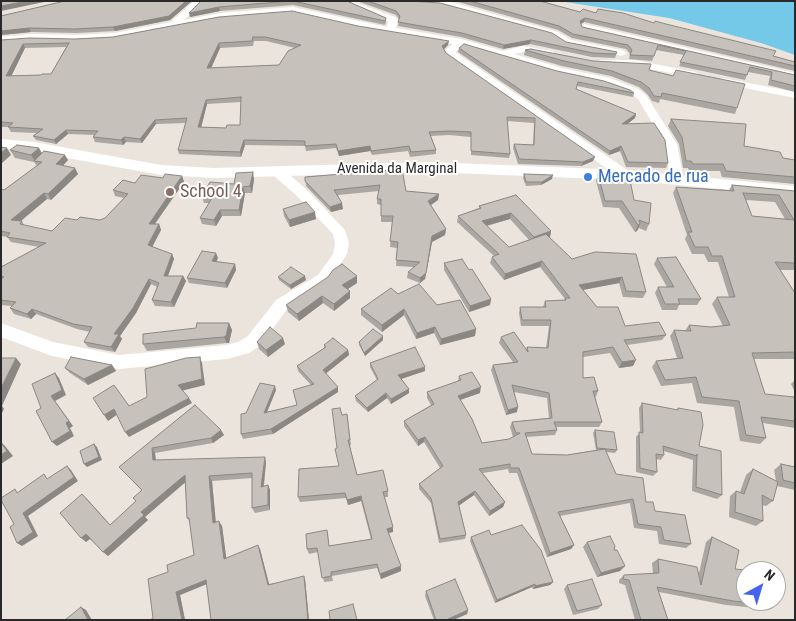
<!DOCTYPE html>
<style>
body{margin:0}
#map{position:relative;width:796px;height:621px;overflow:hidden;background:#ebe4dc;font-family:"Roboto Condensed",sans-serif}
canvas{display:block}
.frame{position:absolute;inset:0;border:2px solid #292929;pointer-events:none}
.north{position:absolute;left:736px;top:561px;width:50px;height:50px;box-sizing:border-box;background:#fff;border:1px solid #a9a9a9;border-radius:50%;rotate:39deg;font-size:14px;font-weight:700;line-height:20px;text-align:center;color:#292929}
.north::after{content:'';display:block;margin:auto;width:18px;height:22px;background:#4364f0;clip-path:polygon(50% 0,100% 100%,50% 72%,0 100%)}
</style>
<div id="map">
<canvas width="796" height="621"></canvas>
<div class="frame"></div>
<div class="north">N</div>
</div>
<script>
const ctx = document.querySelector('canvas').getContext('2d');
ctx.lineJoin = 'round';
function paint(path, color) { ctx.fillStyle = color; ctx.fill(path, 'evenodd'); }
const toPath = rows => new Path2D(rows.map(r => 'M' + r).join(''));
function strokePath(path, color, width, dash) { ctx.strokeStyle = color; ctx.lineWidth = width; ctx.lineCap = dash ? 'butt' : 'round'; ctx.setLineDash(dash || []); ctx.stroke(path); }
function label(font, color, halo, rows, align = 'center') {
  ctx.font = font + ' "Roboto Condensed",sans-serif'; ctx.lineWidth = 4; ctx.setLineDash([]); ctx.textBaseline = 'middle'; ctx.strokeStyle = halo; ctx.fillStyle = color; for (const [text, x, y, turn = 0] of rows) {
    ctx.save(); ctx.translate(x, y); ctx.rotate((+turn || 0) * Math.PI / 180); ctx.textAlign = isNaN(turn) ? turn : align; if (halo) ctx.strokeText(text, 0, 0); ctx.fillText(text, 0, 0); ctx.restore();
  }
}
const water = toPath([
 [559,1,795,1,795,55,761,43,669,18]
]);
const minor = toPath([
 [194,1,204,1,184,20,220,13,293,7,387,27,388,21,338,1,351,1,395,17,398,20,396,28,461,39,503,51,523,46,553,51,554,53,549,56,523,52,514,54,562,68,610,78,638,89,646,95,677,144,684,181,677,185,670,181,665,144,638,99,630,93,603,83,556,73,463,46,455,52,630,172,632,175,630,178,620,178,447,56,444,51,453,44,359,28,293,13,220,19,115,39,77,41,31,40,1,43,1,37,31,34,77,35,115,33,171,22,194,1],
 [407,1,447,1,558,32,571,40,622,50,627,53,622,56,568,45,552,36,440,5,411,4,407,1],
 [584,24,795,73,795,79,581,29,581,25,584,24],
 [600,60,634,60,696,72,701,75,696,78,634,66,596,65,595,63,600,60],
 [723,78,795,92,795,98,719,83,718,81,723,78],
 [278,168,283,169,307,190,345,230,349,243,347,254,328,283,288,308,260,346,249,353,227,359,119,369,52,356,1,337,1,323,53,342,119,355,227,345,238,342,248,336,276,300,318,275,333,254,335,243,333,234,297,196,273,175,272,172,278,168]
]);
const tertiary = toPath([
 [1,139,34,142,161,165,214,168,429,162,625,170,795,186,795,196,625,180,429,172,214,178,161,175,34,152,1,148,1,139]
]);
const wall = toPath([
 [65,1,192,1,170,20,115,31,77,33,31,32,1,35,1,16],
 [201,1,347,1,386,18,386,22,385,25,293,5,220,11,190,17],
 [357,1,410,1,566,42,617,52,615,58,592,57,530,44,503,49,461,37,398,26,399,19,396,15],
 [455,1,540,1,580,12,596,13,654,23,795,62,795,71,584,22,581,24,582,27,795,75,795,92,768,85,770,76,748,72,745,80,679,66,684,55,656,50,652,61,629,59,630,54,626,49,572,38,558,30],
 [219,17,448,45,444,49,446,53,593,161,581,166,518,164,513,148,514,144,533,145,534,123,507,121,510,154,509,158,471,155,471,137,449,135,431,136,436,150,436,154,410,157,408,151,372,155,370,151,339,156,336,148,306,151,305,146,245,145,241,157,179,154,178,150,186,123,156,124,142,143,126,142,123,145,95,142,93,137,94,135,68,134,56,144,36,140,33,136,37,133,11,132,8,127,1,127,1,40,75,39,113,37],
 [254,41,266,41,295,48,279,65,211,68,220,48,253,46],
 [66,47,51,74,41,75,11,76,25,48],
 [241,102,240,125,226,128,201,127,207,104],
 [459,48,634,93,633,97,577,86,576,89,636,114,635,118,627,124,668,163,666,168,626,167,620,151,609,155,458,52],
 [525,50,649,70,737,108,735,114,660,99,659,103,652,101,647,94,639,87,611,76,562,66,524,55],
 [671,119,744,146,783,158,795,160,795,184,722,177,720,171,689,171,688,168,683,168,679,144,668,126],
 [39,148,42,153,68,160,62,166,78,174,51,200,47,199,20,221,22,221,24,225,52,231,77,220,100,220,105,218,124,198,115,196,113,190,135,183,163,178,182,176,184,182,155,224,159,224,161,230,152,247,172,254,174,259,168,276,183,276,186,281,174,307,155,306,152,300,157,287,151,284,136,313,120,336,122,339,115,352,88,347,84,342,90,332,77,329,36,314,31,319,14,314,10,308,12,306,1,305,1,267,39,247,11,242,7,237,1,236,1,189,4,190,37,166,34,162,15,158,10,150],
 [402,169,406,191,439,194,438,200,431,205,446,229,445,235,432,242,425,279,420,283,407,278,408,272,414,267,396,266,397,248,390,247,392,222,381,222,381,205,377,204,377,199,379,191,338,195,343,209,331,212,306,186,305,177],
 [524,174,552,179,541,185,526,186,523,178],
 [598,174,634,200,649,224,646,231,639,228,637,231,635,232,619,208,603,207,596,181],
 [254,179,252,193,245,193,241,216,222,216,216,226,202,224,200,218,209,203,204,203,202,196,234,184],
 [732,185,795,191,795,270,780,270,795,293,795,359,754,359,765,394,795,400,795,428,763,423,766,438,760,444,740,441,734,407,697,403,692,383,661,386,652,367,656,361,677,358,670,336,674,330,685,331,689,325,711,327,723,326,712,304,717,297,729,297,718,262,708,262,704,254,692,254,685,239,687,235,673,193,676,187,729,190],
 [746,200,775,202,785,219,752,216],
 [516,195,551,231,550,237,549,237,572,259,595,252,646,292,643,298,623,297,619,283,583,290,597,307,625,326,666,335,662,340,627,345,633,366,619,368,610,353,583,357,583,378,598,391,596,397,595,397,602,422,599,427,556,427,557,430,555,435,526,437,532,454,567,455,596,450,593,433,595,430,617,450,615,453,606,452,616,474,646,502,655,511,691,544,686,548,659,544,657,531,634,528,630,503,560,516,574,545,571,549,547,557,517,473,509,473,508,469,483,473,505,502,503,507,489,516,474,495,459,505,466,535,465,539,439,543,431,503,419,489,419,484,440,468,424,442,418,446,404,426,404,421,431,405,427,398,427,392,458,381,459,376,480,393,460,400,482,443,509,439,513,437,510,427,512,422,549,418,547,398,514,392,517,412,506,415,491,370,493,365,513,362,499,343,501,337,526,350,527,347,546,348,549,326,521,326,519,313,520,307,543,307,545,301,564,300,565,299,540,267,504,280,490,263,492,257,494,256,457,222,458,216,479,208,479,206],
 [510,219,529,240,509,247,487,226],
 [283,209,316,219,290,227,284,216],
 [218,258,216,262,235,264,236,270,227,288,189,283,187,278],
 [657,258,701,299,697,305,679,305,677,310,662,310,655,293,658,287,667,287,654,264],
 [444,263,491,299,490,305,469,312,444,270],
 [278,277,306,280,291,289,279,280],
 [357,283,347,289,350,291,350,298,334,311,323,303,299,321,288,312,286,305],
 [398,294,437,305,476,329,475,336,440,345,434,333,416,339,404,315,382,332,361,315,361,309],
 [229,323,232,330,229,343,227,343,147,351,143,344],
 [383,340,365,356,359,345,359,342],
 [257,342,285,344,268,357,259,349],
 [324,345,348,350,349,355,326,373,338,392,273,434,243,439,241,434,246,413,276,390,267,412,297,405,311,385,298,371,297,366,324,348],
 [370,363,425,371,401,379,409,389,409,393,391,404,387,398,368,412,356,401,355,396,377,380,370,367],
 [112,365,116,371,88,385,70,373,65,368],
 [795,380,795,392,791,384],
 [642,403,677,410,678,408,699,446,722,495,717,499,692,491,693,460,664,451,664,455,661,460,656,459,657,472,653,476,636,472,636,437,640,432,639,408],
 [195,405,224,435,213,443,155,453,156,460,266,462,264,486,268,485,270,490,270,510,255,513,252,508,252,478,212,481,216,522,222,526,226,558,260,549,269,584,305,579,309,620,211,620,207,584,180,595,185,620,150,620,153,618,168,572,194,555,190,522,187,518,185,482,145,517,148,520,108,556,90,539,86,542,87,499,110,525,136,501,142,491,119,467],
 [347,414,351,445,350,446,357,475,388,491,388,497,384,497,393,527,393,532,389,533,401,571,381,579,377,568,332,576,333,581,324,582,318,552,309,554,307,549,328,535,329,546,371,539,361,501,348,505,346,498,300,502,298,497,339,466,337,448,342,415],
 [781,464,795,467,795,490,777,486,773,501,766,506,762,505,763,521,756,526,729,517,730,496,736,491,740,492,746,475,753,469,776,481,774,470],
 [491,535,553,582,550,585,533,589,532,587,495,603,470,541,471,537],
 [712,537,735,569,775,605,768,609,726,605,659,592,668,620,635,620,625,585,619,583,619,580,624,575,653,574,652,563,658,559,699,573,706,542],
 [587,542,614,550,620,571,597,577,583,547],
 [567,585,602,605,598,609,573,615,564,589],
 [426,591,468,610,467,614,453,620,434,620,425,596]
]);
const shadedWall = toPath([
 [27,1,49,1,1,11,1,6],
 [186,1,192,1,170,20,115,31,113,27],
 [219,7,220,11,190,17,189,13],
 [585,18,584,22,579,25,580,21],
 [29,28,31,32,1,35,1,31],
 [531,40,530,44,503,49,504,45],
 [449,41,448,45,442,51,442,46],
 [219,43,220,48,209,73,207,68],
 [23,44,25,48,9,81,6,76],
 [206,100,207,104,200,132,198,127],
 [636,114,635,118,621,129,622,124],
 [155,120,156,124,142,143,140,139],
 [66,130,68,134,56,144,54,140],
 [124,137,126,142,123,145,121,140],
 [244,140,245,145,241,157,240,152],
 [370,146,370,151,339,156,338,151],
 [621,146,620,151,609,155,610,151],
 [7,148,11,155,1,164,1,153],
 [39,148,43,156,35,161,31,155],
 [65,155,68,160,59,170,56,164],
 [595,157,593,161,581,166,583,162],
 [75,168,78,174,51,200,48,194],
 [253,172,254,179,252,193,250,186],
 [553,175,552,179,541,185,542,182],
 [182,176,184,182,151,229,149,224],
 [243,187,245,193,241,216,239,210],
 [44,193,47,199,15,226,11,220],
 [439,194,438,200,428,207,428,201],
 [342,203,343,209,331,212,330,207],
 [220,210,222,216,216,226,214,220],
 [315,212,316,219,290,227,289,220],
 [511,213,510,219,481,227,482,221],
 [159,224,161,230,150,251,148,245],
 [640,224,637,231,635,232,638,225],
 [446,229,445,235,432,242,425,279,420,283,420,278,432,236],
 [551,231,550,237,532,244,534,237],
 [216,253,218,258,214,266,212,261],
 [172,254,174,259,166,281,164,276],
 [542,261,540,267,504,280,505,274],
 [235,264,236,270,227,288,225,283],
 [183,276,186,281,174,307,171,302],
 [305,276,306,280,291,289,290,285],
 [357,276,357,283,342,293,342,285],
 [622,277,619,283,577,291,579,285],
 [149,279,151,284,136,313,120,336,122,339,115,352,111,347,114,334],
 [350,291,350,298,334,311,334,304],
 [322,296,323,303,299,321,297,314],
 [491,299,490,305,469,312,470,306],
 [32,309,36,314,31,319,27,314],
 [404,309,404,315,382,332,382,325],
 [229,323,232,330,229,343,227,343,224,337],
 [435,327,434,333,416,339,417,333],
 [476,329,475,336,440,345,441,339],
 [383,336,383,340,365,356,364,353],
 [283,338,285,344,268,357,266,350],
 [348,350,349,355,324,375,323,370],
 [200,357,202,363,205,385,181,391,178,385],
 [16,358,21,364,2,406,4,409,1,415,1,388],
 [636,360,633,366,619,368,622,362],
 [112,365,116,371,88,385,84,379],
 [425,367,425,371,398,380,398,375],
 [55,373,59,378,66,395,55,401,73,426,70,428,74,436,57,446,52,442,51,396],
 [275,386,276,390,265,417,264,413],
 [338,387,338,392,273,434,271,429],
 [481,387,480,393,457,401,458,396],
 [409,389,409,393,391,404,391,399],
 [386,393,387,398,368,412,367,408],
 [189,398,192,403,129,437,125,432],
 [518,407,517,412,506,415,508,410],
 [114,409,118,414,108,421,104,415],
 [221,430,224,435,213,443,211,438],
 [425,437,424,442,418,446,418,440],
 [1,442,5,446,13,456,1,464],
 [94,444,97,447,102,460,87,467,84,464],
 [152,448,155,453,156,465,153,460],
 [265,457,266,462,263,491,261,487],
 [67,466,71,470,78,481,28,516,38,536,22,546,17,543,23,513],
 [185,475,188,480,145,517,148,520,108,556,103,552,141,512],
 [209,476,212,481,216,527,213,523],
 [268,485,270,490,270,510,268,505],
 [475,491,474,495,457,507,458,502],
 [82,494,87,499,114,529,110,525],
 [361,496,361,501,348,505,347,500],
 [505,502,503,507,489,516,490,511],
 [219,521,222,526,227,563,224,559],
 [393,527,393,532,387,533,387,529],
 [86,534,91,538,86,542,81,538],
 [258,545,260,549,270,588,268,585],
 [574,545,571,549,547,557,550,553],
 [401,566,401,571,381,579,380,574],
 [625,566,620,571,597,577,601,573],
 [304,576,305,579,309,620,308,620],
 [206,580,209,583,180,595,185,620,182,620,176,592],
 [553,582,550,585,533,589,535,586],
 [535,584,532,587,495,603,497,600],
 [81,607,86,610,92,620,88,620],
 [468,610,467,614,453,620,446,620]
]);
const building = toPath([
 [1,1,27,1,1,6,1,1],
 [65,1,186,1,169,16,113,27,75,29,29,28,1,31,1,16,65,1],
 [201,1,290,1,219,7,189,13,201,1],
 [293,1,347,1,386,18,385,21,293,1],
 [368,1,410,1,440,3,552,33,566,42,617,52,616,54,593,53,531,40,504,45,462,33,398,22,400,16,396,11,368,1],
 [470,1,540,1,580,12,583,9,596,13,598,9,623,13,654,23,655,21,666,24,776,51,773,56,795,62,795,66,585,18,580,21,582,27,795,75,795,86,771,80,772,72,750,67,747,75,680,62,686,51,658,45,654,56,630,55,632,50,628,45,573,34,559,26,470,1],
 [292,11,358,26,449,41,442,46,446,53,595,157,583,162,519,159,514,144,534,145,535,118,507,117,510,154,471,151,471,132,449,131,429,132,436,150,411,152,409,146,371,151,370,146,338,151,336,144,305,146,305,141,244,140,240,152,178,150,187,118,155,120,140,139,124,137,121,140,93,137,98,131,66,130,54,140,33,136,43,129,8,127,13,123,1,122,1,40,29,38,75,39,113,37,219,17,292,11],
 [253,37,265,37,301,45,288,51,279,65,207,68,219,43,252,41,253,37],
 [69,43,51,74,42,74,41,75,6,76,23,44,69,43],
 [241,97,240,125,227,125,226,128,198,127,206,100,241,97],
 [464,44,557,71,604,81,630,90,634,93,578,82,576,89,636,114,622,124,654,123,665,140,668,163,628,162,621,146,610,151,459,48,464,44],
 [531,49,593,61,651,64,649,70,673,76,676,70,745,84,737,108,662,93,661,97,654,96,649,88,641,82,612,71,564,61,525,50,531,49],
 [671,119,746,124,744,146,780,152,783,158,795,160,795,177,726,171,723,164,693,164,691,161,686,161,682,137,671,119],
 [17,145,39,148,31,155,10,150,17,145],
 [1,147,7,148,1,153,1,147],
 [44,151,65,155,56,164,75,168,48,194,44,193,11,220,22,221,20,224,52,231,65,218,77,220,80,217,100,220,105,218,128,194,113,190,123,180,135,183,141,175,163,178,165,174,182,176,149,224,159,224,148,245,172,254,164,276,183,276,171,302,152,300,159,283,149,279,133,308,114,334,119,334,111,347,84,342,92,327,73,324,32,309,27,314,10,308,16,302,1,300,1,279,4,277,1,276,1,267,46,243,7,237,10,233,1,231,1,189,4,190,42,162,34,161,44,151],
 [402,169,406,191,439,194,428,201,446,229,432,236,426,273,420,278,408,272,420,262,396,260,398,242,390,241,393,216,381,216,381,199,377,199,380,185,334,190,342,203,330,207,305,181,305,177,402,169],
 [253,172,250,186,243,187,239,210,220,210,214,220,200,218,212,198,202,196,210,182,234,184,236,173,253,172],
 [524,174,553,175,542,182,526,182,524,174],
 [598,174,629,175,634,200,651,203,649,224,639,220,640,224,638,225,622,201,605,201,598,174],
 [732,185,795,191,795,263,775,262,795,293,795,352,752,353,765,394,794,397,795,400,795,421,761,417,766,438,746,435,739,401,702,397,696,377,665,380,656,361,683,358,674,330,691,331,689,325,711,327,730,325,717,297,735,297,722,256,712,256,708,247,695,247,688,232,692,232,676,187,734,191,732,185],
 [743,193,779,195,794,220,752,216,743,193],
 [516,195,551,231,534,237,511,213,482,221,509,247,546,234,572,259,595,252,636,254,646,292,626,291,622,277,579,285,597,307,618,307,625,326,659,322,666,335,624,340,636,360,622,362,613,347,583,352,583,378,594,377,598,391,593,391,602,422,554,422,557,430,525,433,532,454,567,455,605,449,616,474,643,478,646,502,653,502,655,511,685,515,691,544,664,540,661,527,638,524,633,499,558,512,574,545,550,553,519,468,510,468,510,464,479,469,505,502,490,511,475,491,458,502,466,535,440,539,431,498,419,484,443,466,425,437,418,440,404,421,434,404,427,392,461,380,459,376,472,372,481,387,458,396,472,419,482,443,509,439,520,433,516,433,512,422,552,418,549,393,512,385,518,407,508,410,493,365,518,362,501,337,514,332,528,352,527,347,548,348,551,320,522,320,520,307,546,307,545,301,566,300,565,298,570,298,542,261,505,274,492,257,499,254,458,216,481,208,479,206,516,195],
 [306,202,315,212,289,220,283,209,306,202],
 [202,251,216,253,212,261,235,264,225,283,187,278,202,251],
 [676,257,701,299,678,299,680,304,665,304,658,287,674,287,657,258,676,257],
 [462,259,469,270,472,269,491,299,470,306,444,263,462,259],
 [342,264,357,276,342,285,350,291,334,304,322,296,297,314,286,305,328,277,333,270,342,264],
 [291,267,305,276,290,285,278,277,291,267],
 [419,284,437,305,460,300,476,329,441,339,435,327,417,333,404,309,382,325,361,309,391,288,398,294,419,284],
 [197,323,229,323,226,336,224,337,143,344,143,334,196,328,197,323],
 [270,327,283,338,266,350,257,342,270,327],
 [373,329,383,336,364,353,359,342,373,329],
 [333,338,348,350,323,370,338,387,271,429,241,434,241,414,246,413,260,383,275,386,264,413,297,405,293,390,314,384,297,366,326,347,324,345,333,338],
 [415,347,425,367,398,375,409,389,391,399,386,393,367,408,355,396,378,379,370,363,415,347],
 [71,357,112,365,84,379,65,368,71,357],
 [200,357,202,379,178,385,189,398,125,432,114,409,104,415,93,398,114,385,129,406,147,397,145,369,186,358,200,357],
 [1,358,16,358,1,388,1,358],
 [55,373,62,390,51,396,69,421,66,423,70,431,52,442,36,411,41,408,32,384,55,373],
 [642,403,678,410,678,408,701,412,703,425,699,446,721,451,722,495,696,487,697,454,697,456,663,446,664,455,656,454,657,472,640,468,639,432,643,433,642,403],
 [195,405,221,430,211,438,152,448,153,460,265,457,261,487,268,485,268,505,252,508,252,473,209,476,213,523,219,521,224,559,258,545,268,585,304,576,308,620,211,620,206,580,176,592,182,620,150,620,153,618,148,579,168,572,167,565,194,555,189,518,187,518,185,475,141,512,144,515,103,552,86,534,81,538,60,513,82,494,110,525,136,501,133,498,142,490,119,467,195,405],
 [340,408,342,415,347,414,350,440,348,440,357,475,383,470,388,491,383,492,393,527,387,529,401,566,380,574,377,564,331,572,331,576,322,578,317,548,307,549,306,534,327,530,329,546,372,539,361,496,347,500,345,493,298,497,299,469,339,466,335,449,337,448,332,409,340,408],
 [595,430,614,432,617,450,597,448,595,430],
 [1,443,7,451,1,455,1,443],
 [94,444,99,457,84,464,80,451,94,444],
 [781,464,795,467,795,483,783,480,781,464],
 [67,466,74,477,23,513,33,532,17,543,10,527,14,524,1,500,1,498,15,489,17,493,44,474,47,479,67,466],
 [753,469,778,482,773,501,762,495,763,521,735,512,736,491,744,494,753,469],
 [522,525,541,550,553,582,535,586,535,584,497,600,471,537,489,530,491,535,522,525],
 [610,536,615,546,614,550,617,550,625,566,601,573,587,542,610,536],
 [712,537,739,550,735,569,755,571,746,571,746,601,774,601,775,605,733,601,657,587,668,620,641,620,629,580,623,579,624,575,659,573,658,559,697,567,701,585,712,537],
 [455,579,468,610,446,620,436,620,426,591,455,579],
 [592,579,602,605,577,611,567,585,592,579],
 [353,604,357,620,330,620,329,611,353,604],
 [81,607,88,620,65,620,81,607]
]);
const markers = [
 [588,177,5,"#3f7fe0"],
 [170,192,5,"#8d6e63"]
];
const farStreetnames = [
 ["Avenida da Marginal",397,169]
];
const shopNames = [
 ["Mercado de rua",598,177]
];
const educationNames = [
 ["School 4",180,192]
];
paint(water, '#74c9e8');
paint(minor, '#fff');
paint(tertiary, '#fff');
paint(wall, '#aaa6a1');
paint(shadedWall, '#8b8783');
paint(building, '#c6c1bb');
strokePath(building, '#8b8783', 1);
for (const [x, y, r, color] of markers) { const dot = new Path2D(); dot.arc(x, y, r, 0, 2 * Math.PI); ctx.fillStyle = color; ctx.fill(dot); strokePath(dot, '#fff', 2); }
label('15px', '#292929', '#fff', farStreetnames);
label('18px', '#366cbe', '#fff', shopNames, 'left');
label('18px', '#785e54', '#fff', educationNames, 'left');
</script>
